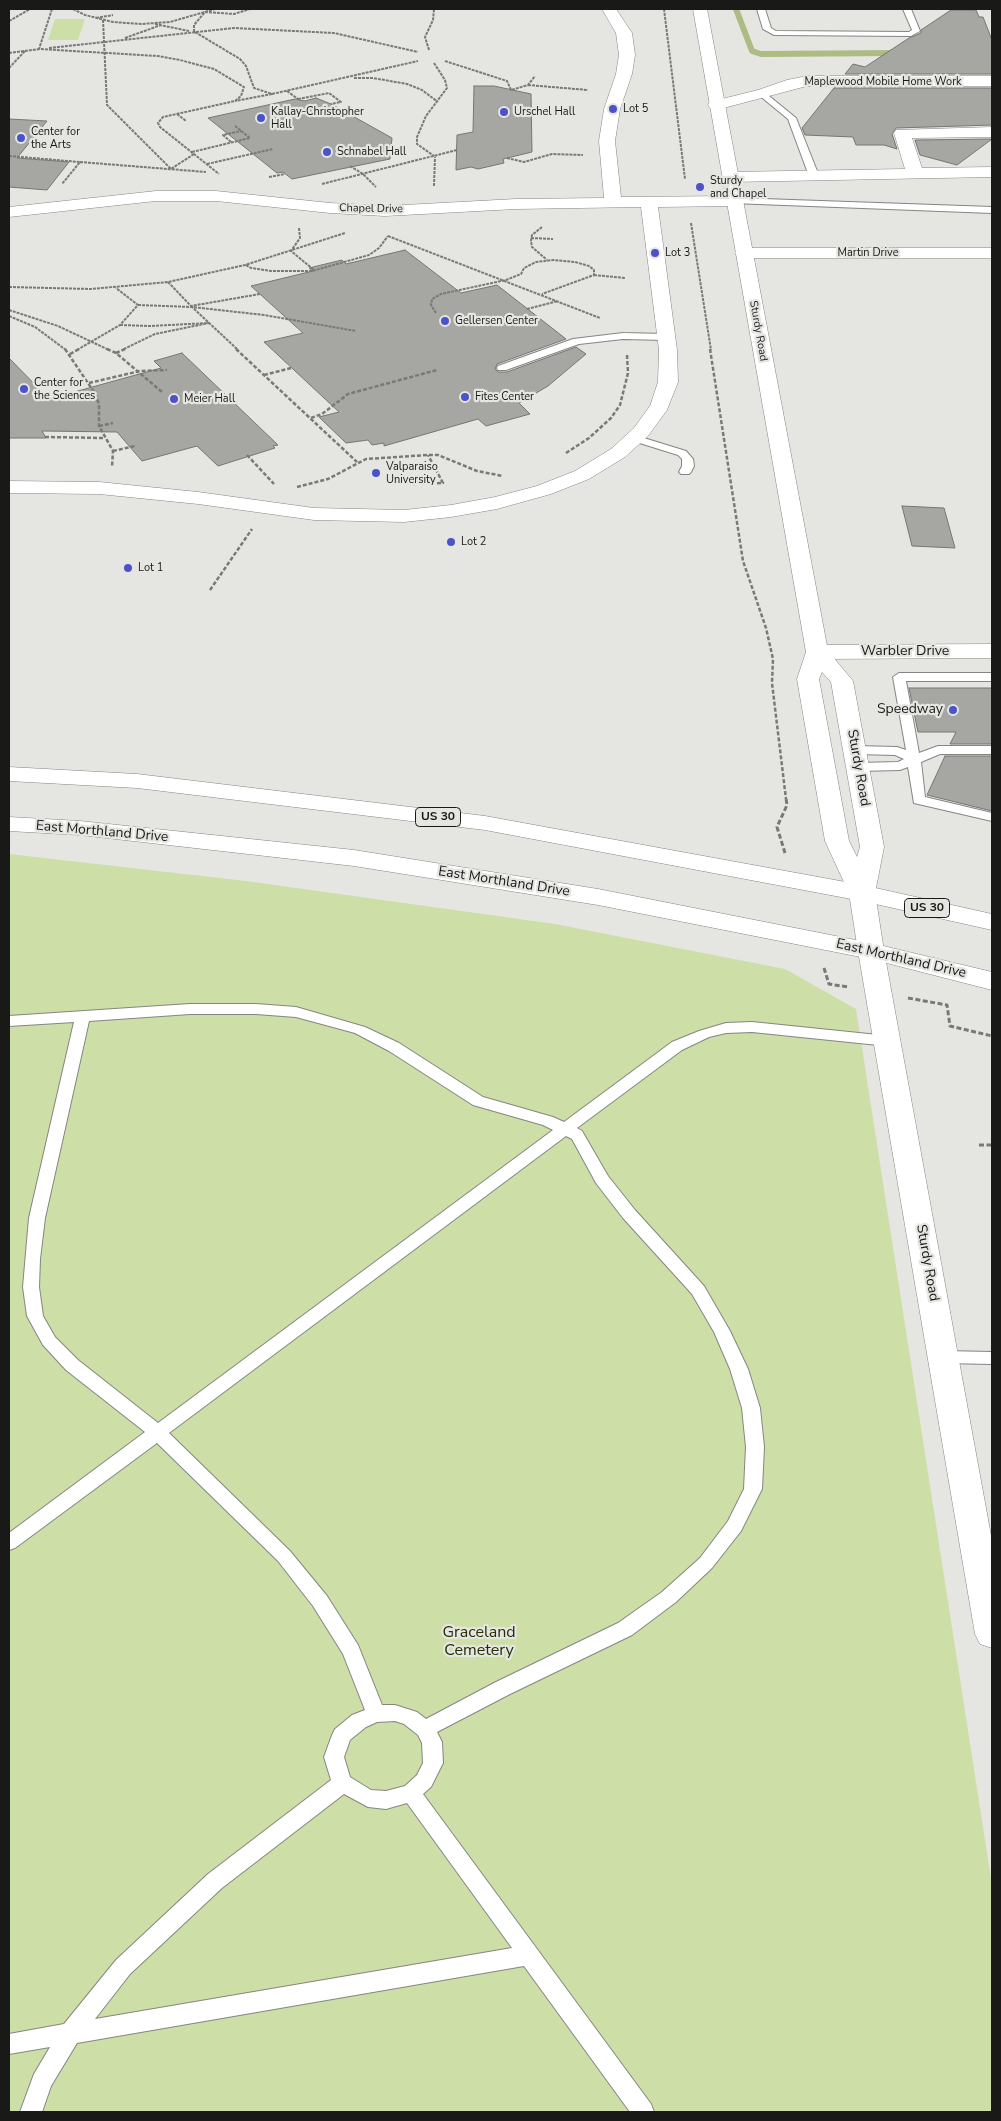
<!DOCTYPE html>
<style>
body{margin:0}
#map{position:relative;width:1001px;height:2121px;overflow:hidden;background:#e5e6e2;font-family:"Nunito Sans",sans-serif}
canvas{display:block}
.frame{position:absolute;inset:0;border:10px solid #191918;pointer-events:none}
</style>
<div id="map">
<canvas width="1001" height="2121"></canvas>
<div class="frame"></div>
</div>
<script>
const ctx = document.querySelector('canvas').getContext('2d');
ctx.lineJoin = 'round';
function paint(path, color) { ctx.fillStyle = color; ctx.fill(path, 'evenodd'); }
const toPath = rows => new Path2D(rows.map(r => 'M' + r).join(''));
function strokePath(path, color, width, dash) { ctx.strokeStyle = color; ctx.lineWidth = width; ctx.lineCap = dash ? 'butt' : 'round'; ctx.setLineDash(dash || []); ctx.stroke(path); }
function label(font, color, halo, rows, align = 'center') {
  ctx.font = font + ' "Nunito Sans",sans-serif'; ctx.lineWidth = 4.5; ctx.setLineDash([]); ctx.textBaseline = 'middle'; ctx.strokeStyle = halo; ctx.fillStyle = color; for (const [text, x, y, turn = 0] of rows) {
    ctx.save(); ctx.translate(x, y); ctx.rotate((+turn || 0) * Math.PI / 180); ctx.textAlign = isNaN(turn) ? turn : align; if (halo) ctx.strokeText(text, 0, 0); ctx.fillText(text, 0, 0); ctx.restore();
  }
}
const green = toPath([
 [55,19,85,19,78,40,48,40],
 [9,854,246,881,555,924,785,969,856,1009,992,1885,992,2112,9,2112]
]);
const stream = toPath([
 [736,9,752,51,761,54,898,53]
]);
const building = toPath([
 [951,10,976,10,979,17,983,17,992,40,992,74,845,74,853,64,865,67,909,38,921,33,921,30,951,10],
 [474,86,494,86,531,94,532,152,503,159,504,163,478,169,471,167,456,170,457,135,473,132,474,86],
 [834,88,992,88,992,125,896,128,892,134,897,149,884,145,856,145,853,137,805,135,802,128,834,88],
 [316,98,331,104,392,138,390,159,292,179,283,172,277,173,208,118,295,99,305,101,316,98],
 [9,119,47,121,17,158,69,162,47,190,9,187,9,119],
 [992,139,957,165,920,155,915,140,992,139],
 [405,250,461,293,497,285,566,339,497,364,495,369,498,372,507,372,576,347,586,354,548,386,519,403,530,414,486,426,478,419,384,446,384,443,372,445,368,440,346,443,319,417,339,412,264,342,303,333,251,286,313,271,309,268,342,260,346,264,405,250],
 [182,353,278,445,273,446,275,448,218,466,197,446,142,461,117,432,42,431,46,438,9,438,9,358,49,399,161,368,154,361,182,353],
 [902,506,944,508,955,548,912,546,902,506],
 [909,688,992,688,992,744,950,744,956,732,918,732,909,688],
 [945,756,992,756,992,811,927,795,945,756]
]);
const pathFar2 = toPath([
 [52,9,39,49,158,56,180,60,214,69,244,87,241,96,235,101,163,117,158,123,160,127,219,174],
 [73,9,85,15,113,22,141,24,170,22,215,9],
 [664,9,685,179],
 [96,18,113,15],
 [103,20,107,105,171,169,194,154],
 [9,21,30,9],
 [155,24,189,31],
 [194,32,194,25,205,12,234,14,250,9],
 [195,32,240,59,246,66,254,88,272,94,235,101],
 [125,38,161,25],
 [49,48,234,28,334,33,418,52],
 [429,50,425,37,433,20,434,9],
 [9,53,40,49],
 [445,61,507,81,511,90,528,85,535,76],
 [434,63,445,80,447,88,426,116,417,137,417,144,434,156],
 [9,68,25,51],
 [354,78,373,78,407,84,422,90,438,102],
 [528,85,588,90],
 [287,91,298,99],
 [272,94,418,61],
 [298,99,329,93,341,102,331,104],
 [177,114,186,121],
 [231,142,223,135,241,131],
 [192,152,250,138,235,126],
 [9,156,80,162,62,184],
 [507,158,524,162,552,154,583,155],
 [80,162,206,172],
 [207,164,273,149],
 [350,166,363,174,376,187],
 [269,177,285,174],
 [322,184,457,150],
 [434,186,435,157],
 [691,223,711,350],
 [542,227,532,235,531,241,532,247,547,260],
 [299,228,300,238,291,251,314,270],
 [388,236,600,318],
 [531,238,553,239],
 [246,265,251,268,271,271,312,271,369,255,379,248,388,236],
 [594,275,625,278],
 [168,282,191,306,260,294],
 [9,287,91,289,168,282,245,265,345,233],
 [138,305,192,307,264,315,356,331],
 [191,306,238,350],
 [527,309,558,301],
 [9,310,58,326,109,350],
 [436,313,431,305,432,299,441,294,506,280,521,274,524,268,536,262,553,260,575,262,589,266,594,270,594,275,542,294],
 [9,316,35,327,66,350],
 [120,325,150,326,209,323,155,334,122,350],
 [77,350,120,325,138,305,116,288]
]);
const pathFar1 = toPath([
 [65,349,94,392,99,404,99,426,113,451,112,467],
 [107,349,116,353,162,392],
 [236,349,357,462],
 [710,349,743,561,766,628,773,659,772,683,786,799],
 [116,353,125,349],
 [70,354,79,349],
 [264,375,291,368],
 [89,383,140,371,167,370],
 [311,418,322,414,348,394,437,370],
 [99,426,113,423],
 [45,437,104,438],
 [113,451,135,446],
 [566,453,589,438,611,418,620,405,628,373,627,355],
 [247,455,274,484],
 [413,484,443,483,428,455],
 [297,487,328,479,366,459,428,455,438,455,477,471,503,476],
 [210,590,252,529]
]);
const path = toPath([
 [785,853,777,827,787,805,786,798],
 [824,968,829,984,848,987],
 [908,998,947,1005,950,1026,992,1036],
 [979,1145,992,1145]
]);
const service = toPath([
 [757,9,765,9,771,28,776,31,909,32,912,30,903,9,911,9,920,31,911,36,774,35,763,29,757,9],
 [763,91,796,118,819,176,817,178,811,178,809,176,788,119,760,96,760,92,763,91],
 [735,198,992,207,992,213,732,203,732,199,735,198],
 [623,333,666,334,671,337,666,340,623,339,579,344,506,370,498,370,497,368,498,366,573,339,623,333],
 [634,435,686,451,693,459,694,466,691,472,689,474,681,474,679,472,682,466,682,459,678,455,630,440,629,438,634,435],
 [899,673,992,673,992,681,906,681,919,753,938,746,992,746,992,754,940,754,921,762,925,797,992,813,992,821,914,803,908,767,900,770,858,771,851,767,858,763,898,762,904,759,895,755,855,754,849,750,855,746,897,747,906,750,893,677,899,673],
 [190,1004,256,1004,296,1007,365,1027,399,1043,483,1097,553,1117,564,1122,672,1042,699,1031,726,1023,752,1022,888,1036,893,1038,895,1041,893,1044,888,1046,752,1032,726,1033,709,1037,682,1050,577,1128,582,1131,608,1176,635,1210,704,1286,730,1331,748,1369,760,1408,764,1447,762,1489,741,1531,712,1568,676,1602,632,1635,510,1694,437,1732,442,1742,443,1763,431,1787,423,1794,651,2104,654,2112,630,2112,524,1966,77,2043,51,2086,42,2112,20,2112,34,2074,50,2047,9,2054,9,2034,64,2024,116,1960,208,1874,331,1780,324,1757,332,1735,335,1729,352,1715,365,1710,343,1654,313,1606,278,1561,157,1443,15,1548,9,1550,9,1533,145,1432,66,1370,43,1345,27,1316,23,1287,29,1218,74,1022,9,1026,9,1016,190,1004],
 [190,1014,256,1014,296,1017,355,1033,389,1051,473,1105,543,1125,553,1130,158,1423,78,1360,55,1337,43,1316,39,1287,40,1259,45,1218,89,1021,190,1014],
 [566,1136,572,1139,596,1183,623,1218,692,1294,714,1332,730,1369,742,1408,746,1447,744,1489,728,1521,700,1558,662,1592,618,1623,496,1682,426,1719,417,1712,395,1705,382,1705,358,1645,327,1596,290,1551,169,1433,566,1136],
 [395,1721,404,1724,418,1735,422,1743,423,1763,417,1775,405,1786,386,1791,371,1790,350,1777,344,1757,350,1740,366,1727,377,1722,395,1721],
 [344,1794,368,1807,386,1809,407,1803,512,1948,95,2019,130,1974,222,1888,344,1794],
 [944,1351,992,1352,992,1364,944,1363,938,1362,936,1357,938,1352,944,1351]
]);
const minor = toPath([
 [602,9,616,9,632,33,635,55,632,74,620,109,615,141,621,197,735,196,741,197,744,201,741,205,735,206,658,207,677,350,678,382,667,410,648,436,625,457,589,479,551,494,497,509,451,517,404,522,314,520,198,504,99,494,9,493,9,481,99,482,198,492,314,508,404,510,451,505,495,497,537,486,575,471,611,449,634,428,650,406,658,382,659,350,641,207,516,209,385,216,330,213,216,201,156,201,9,217,9,207,156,191,216,191,330,203,385,206,516,199,604,198,599,141,604,109,616,74,619,55,616,33,602,9],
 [807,76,992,76,992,86,807,86,716,110,710,108,708,105,710,102,758,90,787,80,807,76],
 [992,127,992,137,912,138,922,168,992,167,992,177,730,182,724,181,722,177,724,173,730,172,905,169,894,133,896,130,992,127],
 [744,248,992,248,992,258,744,258,738,257,735,253,738,249,744,248],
 [992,644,992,658,817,659,809,657,806,652,809,647,817,645,992,644]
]);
const tertiary = toPath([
 [871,943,880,945,884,951,992,1541,992,1648,980,1644,975,1634,858,951,862,945,871,943]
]);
const primary = toPath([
 [693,9,707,9,828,651,853,681,884,847,875,893,884,951,880,957,871,959,862,957,858,951,849,893,825,841,797,679,806,652,693,9],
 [822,672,831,682,860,847,857,857,849,841,819,679,822,672]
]);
const trunk = toPath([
 [9,767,137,774,485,816,862,885,992,914,992,930,862,901,485,830,137,788,9,781,9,767],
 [9,817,80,821,354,850,598,889,871,943,992,972,992,990,871,959,598,905,354,866,80,835,9,831,9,817]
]);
const markers = [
 [613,109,5,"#4c52c8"],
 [504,112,5,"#4c52c8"],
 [261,118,5,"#4c52c8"],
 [21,138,5,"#4c52c8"],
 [327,152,5,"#4c52c8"],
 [700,187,5,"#4c52c8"],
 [655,253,5,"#4c52c8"],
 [445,321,5,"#4c52c8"],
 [24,389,5,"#4c52c8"],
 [465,397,5,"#4c52c8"],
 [174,399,5,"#4c52c8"],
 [376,473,5,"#4c52c8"],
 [451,542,5,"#4c52c8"],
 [128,568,5,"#4c52c8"],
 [953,710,5,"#4c52c8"]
];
const farStreetnames = [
 ["Maplewood Mobile Home Work",883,82],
 ["Chapel Drive",371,209,1],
 ["Martin Drive",868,253],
 ["Sturdy Road",758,331,80]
];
const farPoinames = [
 ["Lot 5",623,109],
 ["Kallay-Christopher",271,112],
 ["Hall",271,125],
 ["Urschel Hall",514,112],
 ["Center for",31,132],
 ["the Arts",31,145],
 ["Schnabel Hall",337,152],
 ["Sturdy",710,181],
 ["and Chapel",710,194],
 ["Lot 3",665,253],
 ["Gellersen Center",455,321],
 ["Center for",34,383],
 ["the Sciences",34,396],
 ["Fites Center",475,397],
 ["Meier Hall",184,399],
 ["Valparaiso",386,467],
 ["University",386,480],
 ["Lot 2",461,542],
 ["Lot 1",138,568]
];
const shields = [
 [438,817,45],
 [927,908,45]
];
const shieldNames = [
 ["US 30",438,817],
 ["US 30",927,908]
];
const streetNames = [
 ["Warbler Drive",905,652],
 ["Sturdy Road",858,768,80],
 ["East Morthland Drive",102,832,5],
 ["East Morthland Drive",504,882,9],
 ["East Morthland Drive",901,959,13],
 ["Sturdy Road",927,1263,80]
];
const poiNames = [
 ["Speedway",943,710]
];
const nearParknames = [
 ["Graceland",479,1633],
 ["Cemetery",479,1651]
];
paint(green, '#cedea7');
strokePath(stream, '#acbc82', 6);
paint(building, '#a6a7a3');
strokePath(building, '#757672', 1);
strokePath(service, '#848682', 2);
strokePath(minor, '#848682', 1);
strokePath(tertiary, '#848682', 1);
strokePath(primary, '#848682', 1);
strokePath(trunk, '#848682', 1);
strokePath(pathFar2, '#797a77', 2, [3, 1]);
strokePath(pathFar1, '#797a77', 2.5, [4, 2]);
strokePath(path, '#797a77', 3, [5, 2.5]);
paint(service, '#fff');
paint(minor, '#fff');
paint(tertiary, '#fff');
paint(primary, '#fff');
paint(trunk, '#fff');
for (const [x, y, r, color] of markers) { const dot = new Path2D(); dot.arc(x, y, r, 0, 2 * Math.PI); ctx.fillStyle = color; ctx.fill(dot); strokePath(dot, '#e5e6e2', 2); }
label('11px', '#191918', '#e5e6e2', farStreetnames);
label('11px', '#191918', '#e5e6e2', farPoinames, 'left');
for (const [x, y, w] of shields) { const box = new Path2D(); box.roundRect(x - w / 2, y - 9.5, w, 19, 4); ctx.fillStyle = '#e5e6e2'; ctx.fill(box); strokePath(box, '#191918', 1); }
label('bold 12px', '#191918', null, shieldNames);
label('14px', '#191918', '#e5e6e2', streetNames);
label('14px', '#191918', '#e5e6e2', poiNames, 'right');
label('16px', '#252e02', '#e5e6e2', nearParknames);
</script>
